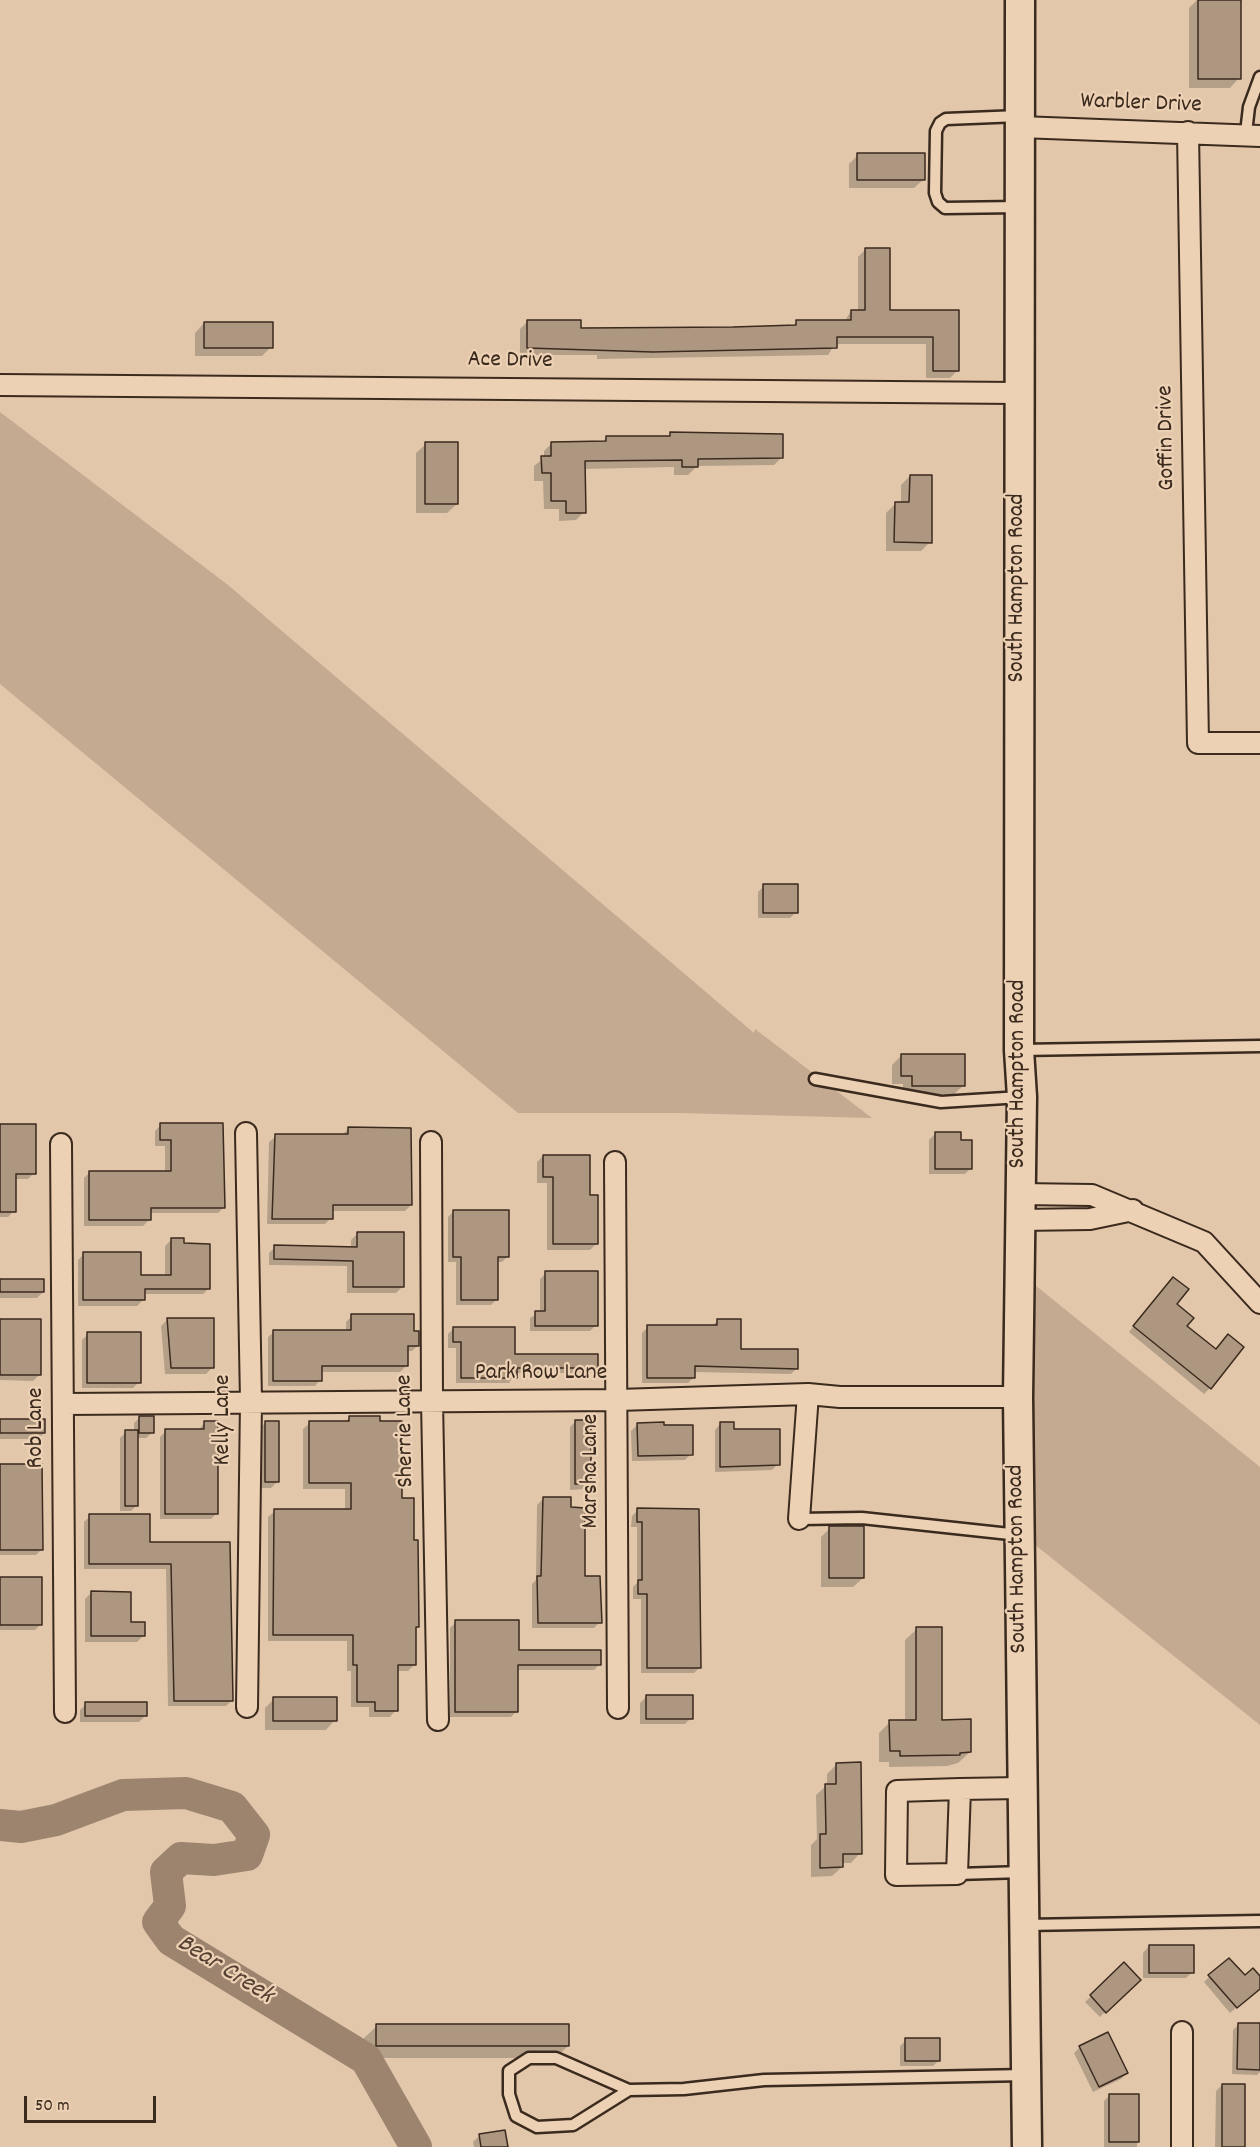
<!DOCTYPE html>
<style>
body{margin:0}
#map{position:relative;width:1260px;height:2147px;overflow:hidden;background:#e2c7ab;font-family:Dekko,sans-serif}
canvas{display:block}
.scale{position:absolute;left:24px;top:2096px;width:132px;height:27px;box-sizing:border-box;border:3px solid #3b2a1e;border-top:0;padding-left:8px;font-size:18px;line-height:21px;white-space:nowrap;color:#3b2a1e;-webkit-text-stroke:4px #edd1b4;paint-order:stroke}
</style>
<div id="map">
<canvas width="1260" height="2147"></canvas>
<div class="scale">50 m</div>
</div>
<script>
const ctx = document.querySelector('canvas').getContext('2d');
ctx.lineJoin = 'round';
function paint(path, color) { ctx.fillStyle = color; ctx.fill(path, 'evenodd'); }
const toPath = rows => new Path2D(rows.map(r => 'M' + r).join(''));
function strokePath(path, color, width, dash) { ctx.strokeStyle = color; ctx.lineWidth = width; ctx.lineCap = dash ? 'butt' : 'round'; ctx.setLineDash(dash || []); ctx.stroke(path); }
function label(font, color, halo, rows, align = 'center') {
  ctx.font = font + ' Dekko,sans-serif'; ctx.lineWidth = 4.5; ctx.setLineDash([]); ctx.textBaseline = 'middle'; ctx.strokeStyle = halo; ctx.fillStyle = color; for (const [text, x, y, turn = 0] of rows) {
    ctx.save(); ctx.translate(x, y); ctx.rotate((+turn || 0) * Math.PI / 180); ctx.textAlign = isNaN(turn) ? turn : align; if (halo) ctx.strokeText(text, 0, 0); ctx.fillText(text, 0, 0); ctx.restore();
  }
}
const green = toPath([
 [0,412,228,585,754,1033,755,1029,872,1118,679,1113,518,1113,0,684],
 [1030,1281,1260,1467,1260,1725,1029,1540]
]);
const shadow = toPath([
 [1197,0,1239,0,1239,78,1230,88,1189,88,1189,8],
 [858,155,924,179,914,188,849,188,849,164],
 [866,249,889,311,958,312,958,370,950,378,926,378,926,344,835,344,828,355,597,359,597,355,520,355,520,329,527,322,579,330,792,327,796,322,844,322,851,311,858,311,858,257],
 [204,323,271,347,262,356,195,356,195,333],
 [671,434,782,457,774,465,697,466,688,475,674,475,674,467,584,469,584,512,576,520,559,521,559,509,544,509,543,481,534,481,534,466,544,458,544,451,552,443,601,443,606,438,667,438],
 [426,444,457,504,447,513,416,513,416,453],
 [910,476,930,542,921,551,886,551,886,513,896,503,901,503,901,485],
 [764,886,796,912,790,918,758,918,758,892],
 [901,1056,964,1085,954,1094,903,1094,903,1084,892,1084,892,1065],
 [0,1125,34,1173,28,1179,14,1179,14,1211,8,1217,0,1217],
 [161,1125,224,1207,218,1213,149,1213,149,1220,143,1226,84,1226,84,1178,90,1172,165,1172,165,1146,155,1146,155,1131],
 [349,1128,411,1205,405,1211,331,1211,331,1218,325,1224,267,1224,269,1142,276,1136,343,1134],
 [935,1134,959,1141,971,1168,965,1174,929,1174,929,1140],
 [543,1156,588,1196,596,1244,590,1250,547,1250,547,1183,537,1183,537,1162],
 [454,1211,508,1256,502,1262,497,1262,497,1299,491,1305,456,1305,456,1262,448,1262,448,1217],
 [357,1234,402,1287,396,1293,347,1293,347,1266,269,1265,269,1253,275,1247,351,1249,351,1240],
 [171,1240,183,1245,209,1288,203,1294,143,1294,143,1300,137,1306,78,1306,78,1260,84,1254,140,1277,165,1277,165,1246],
 [546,1273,596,1325,590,1331,530,1331,530,1318,540,1312,540,1279],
 [0,1280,43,1292,37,1298,0,1298],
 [1167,1285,1210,1388,1204,1394,1129,1332],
 [352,1316,412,1333,418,1345,412,1351,406,1351,406,1366,400,1372,320,1372,320,1380,315,1386,268,1386,268,1337,274,1332,346,1332,346,1322],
 [0,1320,39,1375,33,1381,0,1380],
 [167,1320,212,1368,206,1374,165,1374,161,1326],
 [718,1320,739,1351,797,1368,791,1374,694,1372,694,1377,688,1383,642,1383,642,1333,648,1327,711,1327],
 [454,1328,514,1355,596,1367,590,1373,515,1373,509,1383,456,1383,456,1348,448,1348,448,1334],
 [88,1334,139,1382,133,1388,82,1388,82,1340],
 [140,1417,153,1432,146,1438,137,1438,137,1505,131,1511,120,1511,120,1438,126,1432,134,1432,134,1423],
 [349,1418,401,1500,418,1626,415,1629,415,1664,408,1671,396,1671,396,1710,390,1717,369,1717,369,1707,351,1707,351,1671,347,1671,347,1641,268,1641,268,1517,275,1511,345,1511,345,1489,303,1489,303,1429,310,1423,344,1423],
 [0,1421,44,1433,38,1439,0,1439],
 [576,1421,590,1483,584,1489,570,1490,570,1427],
 [266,1422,277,1482,271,1488,260,1488,260,1428],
 [204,1423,217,1513,211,1519,160,1519,160,1437,166,1431,198,1431],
 [721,1423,732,1430,778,1464,772,1470,715,1472,715,1430],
 [637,1425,691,1454,685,1460,632,1461,631,1431],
 [0,1466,42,1549,36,1555,0,1555],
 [543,1499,584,1578,600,1622,594,1628,532,1628,532,1584,536,1580,537,1505],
 [638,1510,700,1667,694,1673,641,1673,641,1599,633,1599,633,1587,637,1583,637,1527,631,1527,632,1516],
 [90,1516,148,1544,228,1544,232,1700,226,1706,168,1706,166,1569,84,1569,84,1522],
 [830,1528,863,1578,853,1587,821,1587,821,1537],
 [0,1578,41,1624,35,1630,0,1630],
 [91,1593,130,1624,143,1636,137,1642,85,1642,85,1599],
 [456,1622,517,1651,600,1664,594,1670,517,1670,517,1711,511,1717,450,1717,450,1628],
 [917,1629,940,1721,970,1752,958,1763,947,1766,889,1767,889,1762,879,1762,879,1733,890,1722,905,1722,905,1640],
 [646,1697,691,1718,685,1724,640,1724,640,1703],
 [274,1699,335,1720,326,1730,265,1730,265,1708],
 [86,1704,145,1716,139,1722,80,1722,80,1710],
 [837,1764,860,1853,851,1863,842,1863,842,1867,832,1876,811,1877,811,1845,817,1839,816,1795,827,1785,827,1774],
 [1149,1946,1192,1972,1186,1978,1143,1978,1143,1953],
 [1124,1964,1138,1979,1100,2017,1085,2002],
 [1209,1977,1260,1978,1260,1988,1230,2013,1204,1982],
 [1239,2024,1260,2025,1260,2072,1257,2075,1232,2074,1233,2030],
 [377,2026,568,2046,555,2058,364,2058,364,2038],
 [906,2040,939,2060,933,2066,900,2066,900,2046],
 [1080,2047,1127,2073,1121,2079,1093,2092,1074,2053],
 [1222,2085,1243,2085,1245,2147,1215,2147,1216,2091],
 [1110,2095,1137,2095,1137,2147,1104,2147,1104,2101],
 [479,2136,506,2147,474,2147,473,2142]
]);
const river = toPath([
 [0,1825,21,1827,56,1820,123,1795,186,1793,232,1807,254,1835,247,1855,214,1860,181,1858,166,1872,170,1906,158,1922,171,1940,366,2059,416,2147]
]);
const building = toPath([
 [1198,0,1241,0,1241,79,1198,79,1198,0],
 [857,153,925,153,925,180,857,180,857,153],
 [865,248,890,248,890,310,959,310,959,371,933,371,933,337,837,337,837,348,653,352,527,348,527,320,581,320,581,328,733,327,796,325,796,320,851,320,851,310,865,310,865,248],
 [204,322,273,322,273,348,204,348,204,322],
 [670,432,783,434,783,458,698,459,698,467,682,467,682,460,585,461,586,513,566,513,566,501,551,501,551,473,542,473,541,456,551,456,551,442,606,441,606,436,670,436,670,432],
 [425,442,458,442,458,504,425,504,425,442],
 [910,475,932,475,932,543,894,542,895,502,909,502,910,475],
 [763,884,798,884,798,913,763,913,763,884],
 [901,1054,965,1054,965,1086,912,1086,912,1076,901,1076,901,1054],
 [160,1123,223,1123,225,1208,151,1208,151,1220,89,1220,89,1171,171,1171,171,1140,160,1140,160,1123],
 [0,1124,36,1124,36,1174,16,1174,16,1212,0,1212,0,1124],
 [348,1127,411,1128,412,1205,333,1205,333,1219,272,1219,275,1134,348,1134,348,1127],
 [935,1132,961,1132,961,1140,972,1140,972,1169,935,1169,935,1132],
 [543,1155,590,1155,590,1195,598,1195,598,1244,553,1244,553,1177,543,1177,543,1155],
 [453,1210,509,1210,509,1257,498,1257,498,1300,461,1300,461,1257,453,1257,453,1210],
 [357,1232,404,1232,404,1287,353,1287,353,1261,274,1259,274,1245,357,1247,357,1232],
 [171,1238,184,1238,184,1243,210,1244,210,1289,145,1289,145,1300,83,1300,83,1252,141,1252,141,1275,171,1275,171,1238],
 [545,1271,598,1271,598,1326,535,1326,535,1311,545,1311,545,1271],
 [1173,1277,1189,1289,1177,1304,1194,1318,1187,1326,1216,1349,1228,1334,1244,1347,1211,1389,1133,1326,1173,1277],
 [0,1279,44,1279,44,1292,0,1292,0,1279],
 [351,1314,414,1314,414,1331,419,1331,419,1346,408,1346,408,1366,322,1366,322,1381,273,1381,273,1330,351,1330,351,1314],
 [167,1318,214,1318,214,1368,171,1368,167,1318],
 [0,1319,41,1319,41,1375,0,1375,0,1319],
 [717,1319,741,1319,741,1349,798,1349,798,1369,695,1366,695,1378,647,1378,647,1325,717,1325,717,1319],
 [453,1327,515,1327,515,1354,598,1354,598,1368,517,1368,517,1378,461,1378,461,1342,453,1342,453,1327],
 [87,1332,141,1332,141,1383,87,1383,87,1332],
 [139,1416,154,1416,154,1433,139,1433,139,1416],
 [349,1416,380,1416,380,1421,402,1421,402,1498,414,1498,414,1540,418,1540,419,1627,416,1627,416,1665,398,1665,398,1711,375,1711,375,1702,357,1702,357,1665,353,1665,353,1635,273,1635,274,1509,351,1509,351,1483,309,1483,309,1421,349,1421,349,1416],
 [0,1419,45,1419,45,1433,0,1433,0,1419],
 [575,1420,591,1420,591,1484,575,1484,575,1420],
 [204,1421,218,1421,218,1514,165,1514,165,1429,204,1429,204,1421],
 [265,1421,279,1421,279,1482,265,1482,265,1421],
 [664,1422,664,1425,693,1425,693,1455,638,1456,637,1423,664,1422],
 [720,1422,734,1422,734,1429,780,1429,780,1465,720,1467,720,1422],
 [125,1430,138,1430,138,1506,125,1506,125,1430],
 [0,1464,42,1464,43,1550,0,1550,0,1464],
 [543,1497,571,1497,571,1507,585,1508,585,1576,600,1576,602,1623,538,1623,537,1576,541,1576,543,1497],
 [637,1508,699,1509,701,1668,647,1668,647,1594,638,1594,638,1580,642,1580,642,1522,637,1522,637,1508],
 [89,1514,150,1514,150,1542,230,1542,233,1701,174,1701,171,1564,89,1564,89,1514],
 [829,1526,864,1526,864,1578,829,1578,829,1526],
 [0,1577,42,1577,42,1625,0,1625,0,1577],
 [91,1591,131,1592,131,1622,145,1622,145,1636,91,1636,91,1591],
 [455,1620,519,1620,519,1650,601,1650,601,1665,518,1665,518,1712,455,1712,455,1620],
 [916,1627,942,1627,942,1720,971,1719,971,1752,960,1753,960,1755,900,1756,900,1751,890,1751,889,1720,916,1720,916,1627],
 [646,1695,693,1695,693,1719,646,1719,646,1695],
 [273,1697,337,1697,337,1721,273,1721,273,1697],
 [85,1702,147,1702,147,1716,85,1716,85,1702],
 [861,1762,862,1854,843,1854,843,1867,820,1868,820,1834,826,1834,825,1784,836,1784,836,1763,861,1762],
 [1149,1945,1194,1945,1194,1973,1149,1973,1149,1945],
 [1229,1958,1245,1975,1253,1968,1260,1976,1260,1989,1237,2008,1208,1975,1229,1958],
 [1124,1962,1141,1980,1106,2013,1090,1995,1124,1962],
 [1238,2023,1260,2023,1260,2070,1237,2069,1238,2023],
 [376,2024,569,2024,569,2046,376,2046,376,2024],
 [1108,2032,1128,2073,1099,2087,1079,2046,1108,2032],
 [905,2038,940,2038,940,2061,905,2061,905,2038],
 [1222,2084,1245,2084,1245,2147,1222,2147,1222,2084],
 [1109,2094,1139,2094,1139,2142,1109,2142,1109,2094],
 [505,2130,508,2147,481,2147,479,2134,505,2130]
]);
const service = toPath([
 [1246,133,1249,107,1260,77],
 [1019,207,945,208,938,202,935,193,936,131,940,123,946,119,1019,116],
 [1020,1050,1260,1046],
 [815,1079,941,1102,1021,1097],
 [799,1519,862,1518,1019,1535],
 [957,1874,1023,1872],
 [1025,1925,1260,1921],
 [629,2090,573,2125,537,2127,516,2116,509,2094,509,2071,529,2058,556,2058,629,2090,684,2089,764,2080,1026,2075]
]);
const minor = toPath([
 [1020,127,1260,136],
 [1188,132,1198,743,1260,743],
 [0,385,1019,393],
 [246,1133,251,1401,247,1707],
 [431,1142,432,1400,438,1720],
 [61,1144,65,1712],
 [615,1162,618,1708],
 [1020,1194,1092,1195,1204,1242,1260,1303],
 [1020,1220,1090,1219,1133,1210],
 [64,1404,618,1400,808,1394,840,1397,1018,1397],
 [799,1519,808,1394],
 [960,1789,957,1874,896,1875,897,1791,960,1789,1021,1788],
 [1182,2032,1182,2147]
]);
const secondary = toPath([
 [1020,0,1019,1050,1022,1097,1018,1397,1027,2147]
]);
const streetNames = [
 ["Warbler Drive",1141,105,2],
 ["Ace Drive",510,362,1],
 ["Goffin Drive",1168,438,-91],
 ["South Hampton Road",1019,588,-90],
 ["South Hampton Road",1020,1074,-90],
 ["Park Row Lane",541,1375],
 ["Kelly Lane",225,1420,-90],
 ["Rob Lane",38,1428,-90],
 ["Sherrie Lane",407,1431,-91],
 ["Marsha Lane",593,1471,-90],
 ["South Hampton Road",1019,1559,-91]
];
const waterNames = [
 ["Bear Creek",224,1971,32]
];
paint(green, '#c3aa91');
paint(shadow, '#0003');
strokePath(river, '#9c846f', 32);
paint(building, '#ae9780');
strokePath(building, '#3b2a1e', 1.5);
strokePath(service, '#3b2a1e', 15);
strokePath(minor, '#3b2a1e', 24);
strokePath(secondary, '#3b2a1e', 33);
strokePath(service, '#edd1b4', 10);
strokePath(minor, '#edd1b4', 20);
strokePath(secondary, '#edd1b4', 28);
label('24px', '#3b2a1e', '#edd1b4', streetNames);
label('italic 26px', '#534032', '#edd1b4', waterNames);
</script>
